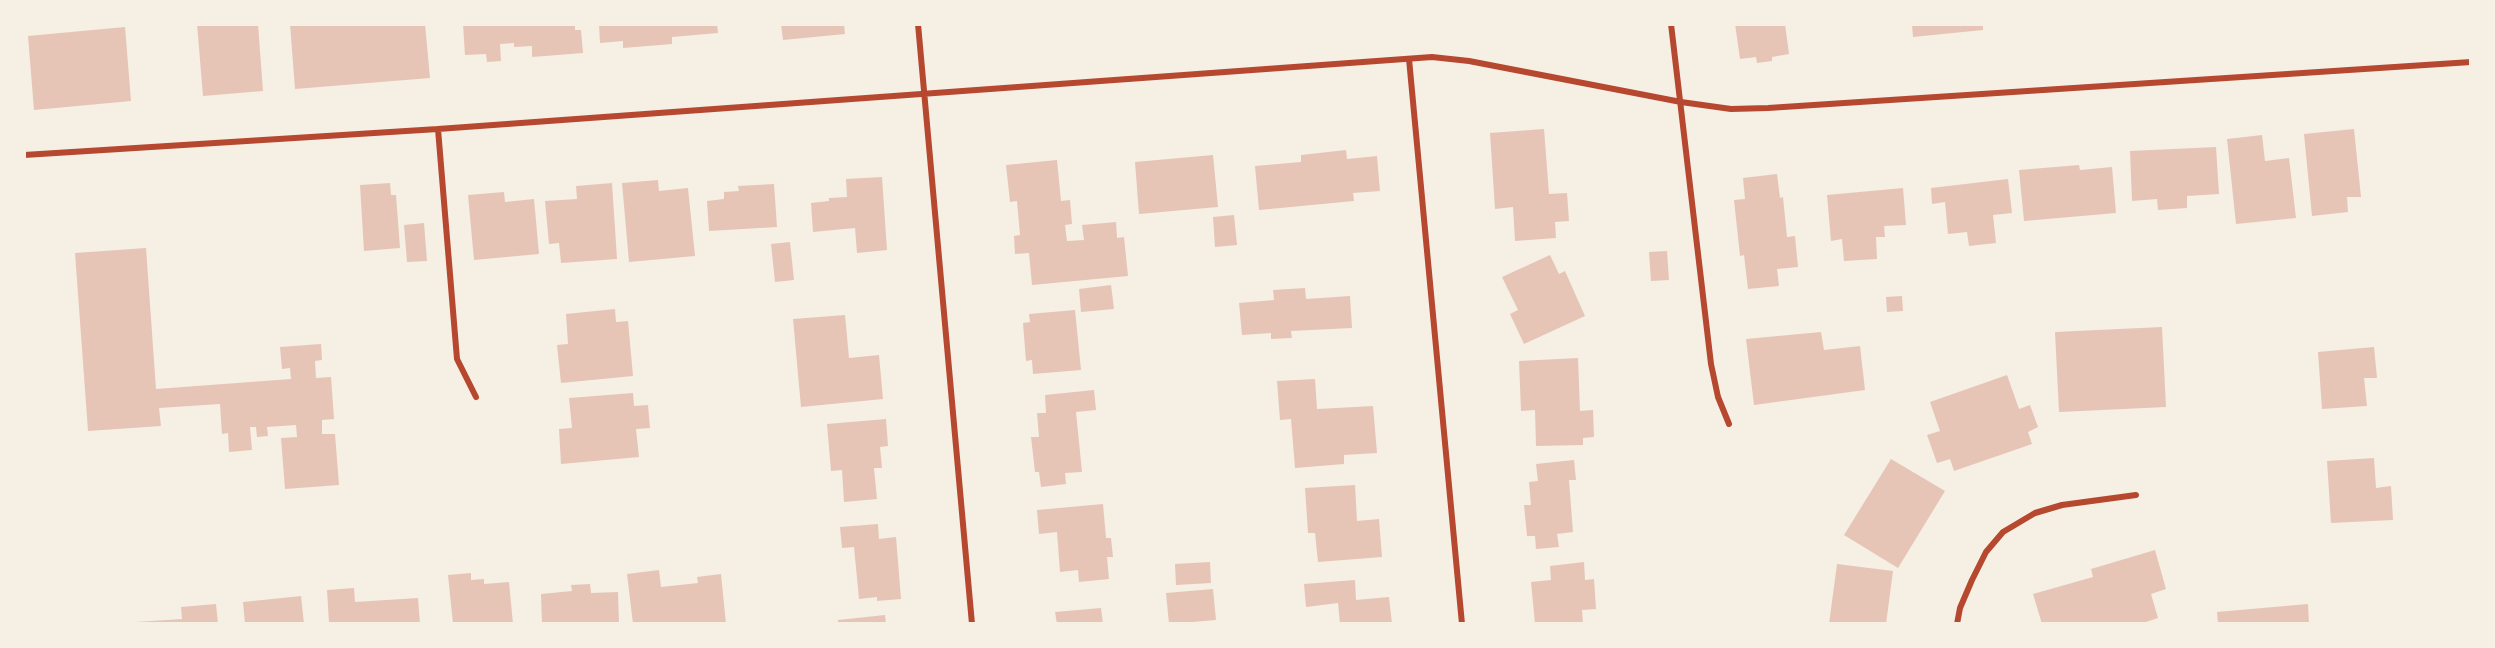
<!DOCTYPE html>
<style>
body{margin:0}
#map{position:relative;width:2495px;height:648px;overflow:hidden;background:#f6efe4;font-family:"DejaVu Sans",sans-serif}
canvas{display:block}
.frame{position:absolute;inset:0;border:26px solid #f6efe4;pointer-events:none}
</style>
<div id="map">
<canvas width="2495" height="648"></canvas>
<div class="frame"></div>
</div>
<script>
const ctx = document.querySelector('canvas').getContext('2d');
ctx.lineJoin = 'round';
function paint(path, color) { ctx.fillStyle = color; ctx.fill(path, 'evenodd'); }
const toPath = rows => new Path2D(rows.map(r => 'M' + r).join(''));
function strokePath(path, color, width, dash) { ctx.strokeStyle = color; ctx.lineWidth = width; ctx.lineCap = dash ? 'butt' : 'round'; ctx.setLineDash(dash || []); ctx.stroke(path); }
const building = toPath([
 [197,24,258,24,263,91,203,96],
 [290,24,425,24,430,78,295,89],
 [463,24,575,24,575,30,581,30,583,53,532,57,532,46,514,47,514,43,500,44,501,61,487,62,486,54,465,55],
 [599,24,717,24,718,33,672,37,672,44,623,48,623,41,600,43],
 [781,24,844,24,845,34,783,40],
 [1735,24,1785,24,1789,54,1772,57,1772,61,1757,63,1756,57,1740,59],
 [1912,24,1983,24,1983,30,1913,37],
 [125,27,131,101,34,110,28,36],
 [1544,129,1549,194,1567,193,1569,221,1555,222,1556,238,1515,241,1513,207,1495,209,1490,133],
 [2354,129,2361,197,2347,197,2348,212,2312,216,2304,134],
 [2262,135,2265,161,2289,158,2296,218,2236,224,2227,139],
 [2216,147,2219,194,2187,196,2187,208,2158,210,2157,199,2132,201,2130,151],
 [1346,150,1347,159,1377,156,1380,191,1353,193,1354,201,1259,210,1255,166,1301,162,1301,155],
 [1213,155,1218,207,1139,214,1135,162],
 [1057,160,1061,201,1070,200,1072,224,1065,225,1067,241,1084,240,1082,225,1116,222,1117,238,1124,237,1128,276,1032,285,1029,253,1015,254,1014,236,1020,235,1017,201,1010,202,1006,165],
 [2079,165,2080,170,2112,167,2116,213,2024,221,2019,170],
 [1777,174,1780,198,1783,197,1787,237,1795,236,1798,267,1777,269,1779,286,1748,289,1744,255,1740,256,1734,200,1745,199,1743,178],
 [882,177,887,250,857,253,855,228,813,232,811,203,829,201,829,198,847,197,846,179],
 [2008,179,2012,213,1993,215,1996,243,1969,246,1967,232,1948,234,1945,202,1932,204,1931,188],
 [658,180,659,191,688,188,695,256,629,262,622,183],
 [390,183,391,195,396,195,400,248,364,251,360,185],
 [612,183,617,259,561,263,559,243,549,244,545,201,577,199,576,186],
 [774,184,777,227,709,231,707,201,724,199,724,192,739,191,738,186],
 [1903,188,1906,225,1884,226,1885,237,1876,237,1877,259,1844,261,1842,239,1831,241,1827,195],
 [504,192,505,202,534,199,539,254,474,260,468,195],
 [1234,215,1237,245,1215,247,1213,217],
 [424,223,427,261,407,262,404,225],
 [790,242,794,280,775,282,771,244],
 [146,248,156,389,291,379,290,368,282,369,280,347,321,344,322,360,315,361,316,378,331,377,334,419,322,420,322,434,335,434,339,485,285,489,281,438,297,437,296,425,267,427,268,436,257,437,256,427,250,427,252,450,229,452,228,433,222,434,220,404,159,408,161,426,88,431,75,253],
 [1667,251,1669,280,1651,281,1649,252],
 [1550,255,1559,274,1565,271,1585,316,1524,344,1510,314,1518,310,1502,277],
 [1111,285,1114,309,1081,312,1079,289],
 [1305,288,1306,299,1350,296,1352,328,1291,331,1292,338,1271,339,1271,333,1242,335,1239,303,1274,300,1273,290],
 [1902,296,1903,311,1887,312,1886,297],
 [615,309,616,322,628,321,633,376,561,383,557,345,568,344,566,314],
 [1075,310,1081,370,1033,374,1032,360,1026,361,1023,323,1030,322,1029,314],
 [845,315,849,358,879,355,883,399,801,407,793,319],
 [2162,327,2166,407,2059,412,2055,332],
 [1821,332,1824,350,1860,346,1865,390,1754,405,1746,339],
 [2374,347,2377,378,2364,378,2367,406,2322,409,2318,352],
 [1578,358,1580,411,1593,410,1594,437,1583,438,1583,445,1536,446,1535,410,1521,411,1519,361],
 [2007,375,2019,409,2030,405,2038,427,2028,432,2032,444,1954,471,1950,459,1937,463,1927,435,1940,431,1930,402],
 [1315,379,1317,409,1373,406,1377,453,1344,455,1344,464,1295,468,1291,419,1280,420,1277,381],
 [1094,390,1096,410,1076,412,1082,472,1065,473,1066,484,1041,487,1039,472,1035,472,1031,437,1039,437,1037,413,1046,413,1045,395],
 [633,393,634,406,648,405,650,428,636,429,639,457,561,464,559,429,572,428,569,398],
 [886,419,888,446,880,447,882,468,874,468,877,499,844,502,842,470,831,471,827,424],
 [2374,458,2376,488,2391,486,2393,520,2331,523,2327,461],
 [1891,459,1945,491,1898,568,1844,535],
 [1574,460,1576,480,1569,480,1573,532,1557,534,1559,547,1536,549,1535,536,1527,536,1524,505,1531,505,1529,482,1538,481,1536,464],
 [1355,485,1357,521,1379,519,1382,557,1318,562,1315,533,1308,533,1305,488],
 [1103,504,1106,538,1111,538,1113,557,1107,557,1109,579,1079,582,1078,570,1060,572,1057,532,1039,534,1037,510],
 [878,524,879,539,896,537,901,599,877,601,877,597,859,599,854,547,842,548,840,527],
 [2155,550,2166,589,2151,594,2158,618,2140,624,2042,624,2033,594,2093,577,2091,569],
 [1210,562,1211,583,1176,585,1175,564],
 [1584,562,1585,580,1594,579,1596,609,1582,610,1583,624,1535,624,1531,582,1551,580,1550,566],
 [1837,564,1893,571,1886,624,1829,624],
 [659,570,661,587,698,583,697,577,721,574,726,624,633,624,627,574],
 [471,573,471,580,484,579,484,584,509,582,513,624,453,624,448,575],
 [1355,580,1356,600,1389,597,1392,624,1340,624,1338,603,1306,607,1304,584],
 [590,584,591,593,618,592,619,624,542,624,541,594,572,591,571,585],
 [354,588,355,602,418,598,420,624,329,623,327,590],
 [1213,589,1216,620,1169,624,1166,593],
 [301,596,304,624,245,624,243,602],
 [216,604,218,624,136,624,136,622,182,619,181,607],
 [2308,604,2309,624,2218,624,2217,612],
 [1101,608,1103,624,1057,624,1055,612],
 [885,615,886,624,838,624,838,620]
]);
const minor = toPath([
 [918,24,972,624],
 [1671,24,1711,364,1718,397,1729,424],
 [1409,59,1462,624],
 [438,129,457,359,476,397],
 [24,155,438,129,1432,57,1469,61,1681,102,1731,109,1768,108,2471,62],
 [1957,624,1960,608,1972,580,1986,552,2003,532,2035,513,2062,505,2136,495]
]);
paint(building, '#e6c5b7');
strokePath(minor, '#b5482f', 6);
</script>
